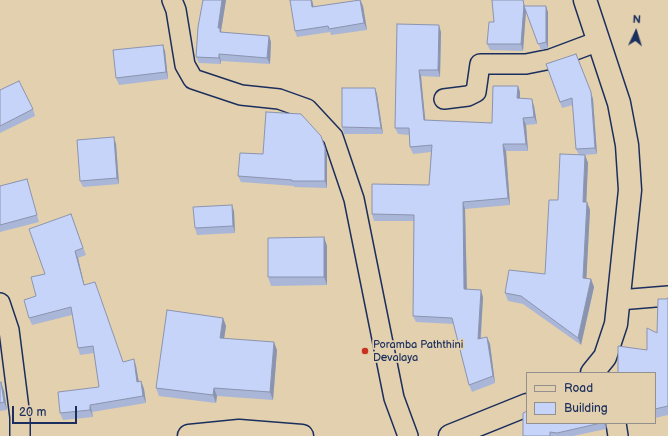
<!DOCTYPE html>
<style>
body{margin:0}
#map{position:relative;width:668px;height:436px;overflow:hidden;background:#e3d0ae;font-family:"Balsamiq Sans",sans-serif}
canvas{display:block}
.legend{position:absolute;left:526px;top:372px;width:130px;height:52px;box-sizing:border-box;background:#e3d0ae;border:1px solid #93908e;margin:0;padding:5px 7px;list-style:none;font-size:12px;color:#1b2f5e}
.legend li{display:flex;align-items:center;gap:8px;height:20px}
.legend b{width:20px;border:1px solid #93908e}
.north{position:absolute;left:616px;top:12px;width:40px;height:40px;-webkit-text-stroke:3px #e3d0ae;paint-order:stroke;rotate:4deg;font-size:11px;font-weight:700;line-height:16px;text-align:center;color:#1b2f5e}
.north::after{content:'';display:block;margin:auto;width:14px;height:18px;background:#1b2f5e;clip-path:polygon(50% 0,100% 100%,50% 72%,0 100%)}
.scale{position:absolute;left:12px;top:406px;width:65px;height:18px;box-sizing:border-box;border:2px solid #1b2f5e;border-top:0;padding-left:5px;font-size:12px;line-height:14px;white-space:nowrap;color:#1b2f5e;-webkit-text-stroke:3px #e3d0ae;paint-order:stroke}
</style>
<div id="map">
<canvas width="668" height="436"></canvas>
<ul class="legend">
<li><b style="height:5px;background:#e3d0ae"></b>Road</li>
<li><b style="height:11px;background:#c6d4fa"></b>Building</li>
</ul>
<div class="north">N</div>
<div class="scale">20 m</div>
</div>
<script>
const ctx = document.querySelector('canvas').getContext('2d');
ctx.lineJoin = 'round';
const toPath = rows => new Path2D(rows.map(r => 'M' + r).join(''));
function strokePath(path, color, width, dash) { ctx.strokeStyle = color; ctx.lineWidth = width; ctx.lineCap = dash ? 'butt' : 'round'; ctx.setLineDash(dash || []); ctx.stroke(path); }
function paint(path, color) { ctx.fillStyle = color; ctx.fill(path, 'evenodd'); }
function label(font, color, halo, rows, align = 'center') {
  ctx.font = font + ' "Balsamiq Sans",sans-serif'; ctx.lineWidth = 3.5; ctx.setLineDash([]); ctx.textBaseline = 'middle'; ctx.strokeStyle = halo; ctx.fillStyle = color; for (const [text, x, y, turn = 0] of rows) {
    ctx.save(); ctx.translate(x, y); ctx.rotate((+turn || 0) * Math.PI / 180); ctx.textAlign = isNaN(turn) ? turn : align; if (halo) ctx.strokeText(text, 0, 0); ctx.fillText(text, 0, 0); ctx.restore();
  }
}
const street = toPath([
 [172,0,176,10,185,65,193,79,241,95,279,99,307,109,333,137,354,199,394,398,408,436],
 [444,99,468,96,476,92,480,64,526,64,551,59,599,41],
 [619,300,668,296],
 [0,303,9,330,20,417,20,436],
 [616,423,618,436]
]);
const secondary = toPath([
 [585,0,619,103,627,145,630,190,616,324,605,357,592,373],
 [189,436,239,431,302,436],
 [450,436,527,405]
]);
const wall = toPath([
 [203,0,226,0,221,31,221,32,269,36,271,42,270,64,221,61,221,64,199,63,196,57],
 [312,0,314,7,361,0,363,6,367,30,331,35,330,32,297,37,295,31],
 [525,6,548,12,548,48,541,50,526,11,523,51,490,50,487,44,494,22],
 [397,24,441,32,440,77,421,76,425,120,492,123,518,86,520,92,520,98,534,106,537,124,526,125,528,151,506,151,510,205,465,209,467,289,483,297,481,338,487,337,490,344,495,383,472,392,469,385,454,324,416,322,413,316,414,221,374,221,372,214,429,185,431,152,413,154,410,147,409,135,398,134,395,128],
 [165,51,168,79,119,85,116,78],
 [546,64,593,99,597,154,582,155,585,155,588,163,586,202,587,202,590,210,586,279,591,279,594,287,581,345,523,304,508,301,505,293,545,274,558,200,579,155,576,149,573,105,562,108],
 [375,88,377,94,383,134,344,134,342,127],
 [0,90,33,109,35,116,0,133],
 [116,144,119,184,83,187,80,181],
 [263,154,327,155,327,188,294,187,294,186,241,182,238,176],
 [27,179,39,222,0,232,0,186],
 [234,211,235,233,197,235,195,228],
 [71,214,86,255,78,258,84,284,123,362,136,366,139,382,141,381,144,389,146,403,92,412,93,417,63,420,60,413,99,387,94,353,80,355,78,348,72,315,32,325,29,318,45,274],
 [324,237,327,246,327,285,271,286,268,277],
 [668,298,668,415,655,418,655,373,647,350,657,333,666,299],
 [223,318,226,326,224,338,277,350,273,400,217,396,216,403,159,396,156,388],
 [1,382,4,391,7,410,0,411,0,383],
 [527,423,607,423,606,429,573,436,523,436]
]);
const shadedWall = toPath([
 [222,0,226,0,221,31,222,35,218,28],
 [311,0,312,0,315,14,312,7],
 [360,0,363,6,367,30,364,23],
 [523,0,526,11,523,51,521,44],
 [546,6,548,12,548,48,546,42],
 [439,25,441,32,440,77,438,70],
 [269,36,271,42,270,64,267,58],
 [163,45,165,51,168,79,166,72],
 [219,54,221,61,221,64,219,58],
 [419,70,421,76,426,127,424,120],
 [518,86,520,92,520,105,517,98],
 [375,88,377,94,383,134,381,128],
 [591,92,593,99,597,154,595,148],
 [532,99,534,106,537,124,534,117],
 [523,118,526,125,528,151,526,144],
 [321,136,327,155,327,188,325,181],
 [114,137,116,144,119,184,117,178],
 [503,144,506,151,510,205,508,198],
 [585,155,588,163,586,209,583,202],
 [463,202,465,209,467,296,464,289],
 [587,202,590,210,586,286,583,278],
 [232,205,234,211,235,233,233,226],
 [324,237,327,246,327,285,324,277],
 [75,251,78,258,86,292,84,285],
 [591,279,594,287,581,345,578,338],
 [481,290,483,297,480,346,478,339],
 [223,318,226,326,223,346,220,338],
 [487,337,490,344,495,383,493,376],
 [274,342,277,350,273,400,270,392],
 [134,359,136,366,140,389,137,382],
 [141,381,144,389,146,403,143,396],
 [1,382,4,391,7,410,4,402],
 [214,388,217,396,216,403,213,395],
 [90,405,92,412,93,417,90,410],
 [604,423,607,423,606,429]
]);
const building = toPath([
 [203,0,222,0,218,28,220,28,220,32,269,36,267,58,219,54,219,58,196,57,198,27,203,0],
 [290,0,311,0,312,7,360,0,364,23,329,29,328,26,295,31,290,0],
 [492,0,523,0,524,5,521,44,487,44,489,22,494,22,492,0],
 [524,6,546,6,546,42,538,44,524,6],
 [397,24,439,25,438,70,419,70,424,120,492,123,493,86,518,86,517,98,532,99,534,117,523,118,526,144,503,144,508,198,463,202,464,289,481,290,478,339,487,337,493,376,469,385,452,318,413,316,414,215,372,214,372,184,429,185,432,145,410,147,409,128,395,128,397,24],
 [163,45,166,72,116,78,113,50,163,45],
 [576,54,591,92,595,148,576,149,572,98,560,102,546,64,576,54],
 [19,81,33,109,0,126,0,90,19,81],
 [342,88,375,88,381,128,342,127,342,88],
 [266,112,301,114,321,136,325,148,325,181,292,181,292,180,238,176,240,153,263,154,266,112],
 [114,137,117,178,80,181,77,140,114,137],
 [560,154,585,155,583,202,587,202,583,278,591,279,578,338,521,296,505,293,509,270,545,274,549,200,558,200,560,154],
 [27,179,37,215,0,225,0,186,27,179],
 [232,205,233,226,195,228,193,207,232,205],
 [71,214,83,248,75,251,84,285,95,282,123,362,134,359,137,382,141,381,143,396,90,405,90,410,60,413,58,392,99,387,93,346,78,348,71,307,29,318,24,300,36,296,31,277,45,274,29,229,71,214],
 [324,237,324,277,268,277,268,238,324,237],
 [668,298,668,406,655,409,655,373,618,373,618,346,647,350,647,328,657,333,658,299,666,299,668,298],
 [167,310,223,318,220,338,274,342,270,392,214,388,213,395,156,388,167,310],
 [1,382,4,402,0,403,0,383,1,382],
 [527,411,527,423,601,423,557,433,550,432,550,436,523,436,523,413,527,411]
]);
const markers = [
 [365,351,4,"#c8321e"]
];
const poiNames = [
 ["Poramba Paththini",373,345],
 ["Devalaya",373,358]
];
strokePath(street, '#1b2f5e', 22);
strokePath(secondary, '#1b2f5e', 25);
strokePath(street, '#e3d0ae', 19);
strokePath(secondary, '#e3d0ae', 22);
paint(wall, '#aab6d7');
paint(shadedWall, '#8b94af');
paint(building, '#c6d4fa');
strokePath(building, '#8b94af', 1);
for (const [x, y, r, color] of markers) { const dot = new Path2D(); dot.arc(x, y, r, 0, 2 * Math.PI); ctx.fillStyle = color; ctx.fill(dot); strokePath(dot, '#e3d0ae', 1.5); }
label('11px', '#1b2f5e', '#e3d0ae', poiNames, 'left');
</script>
